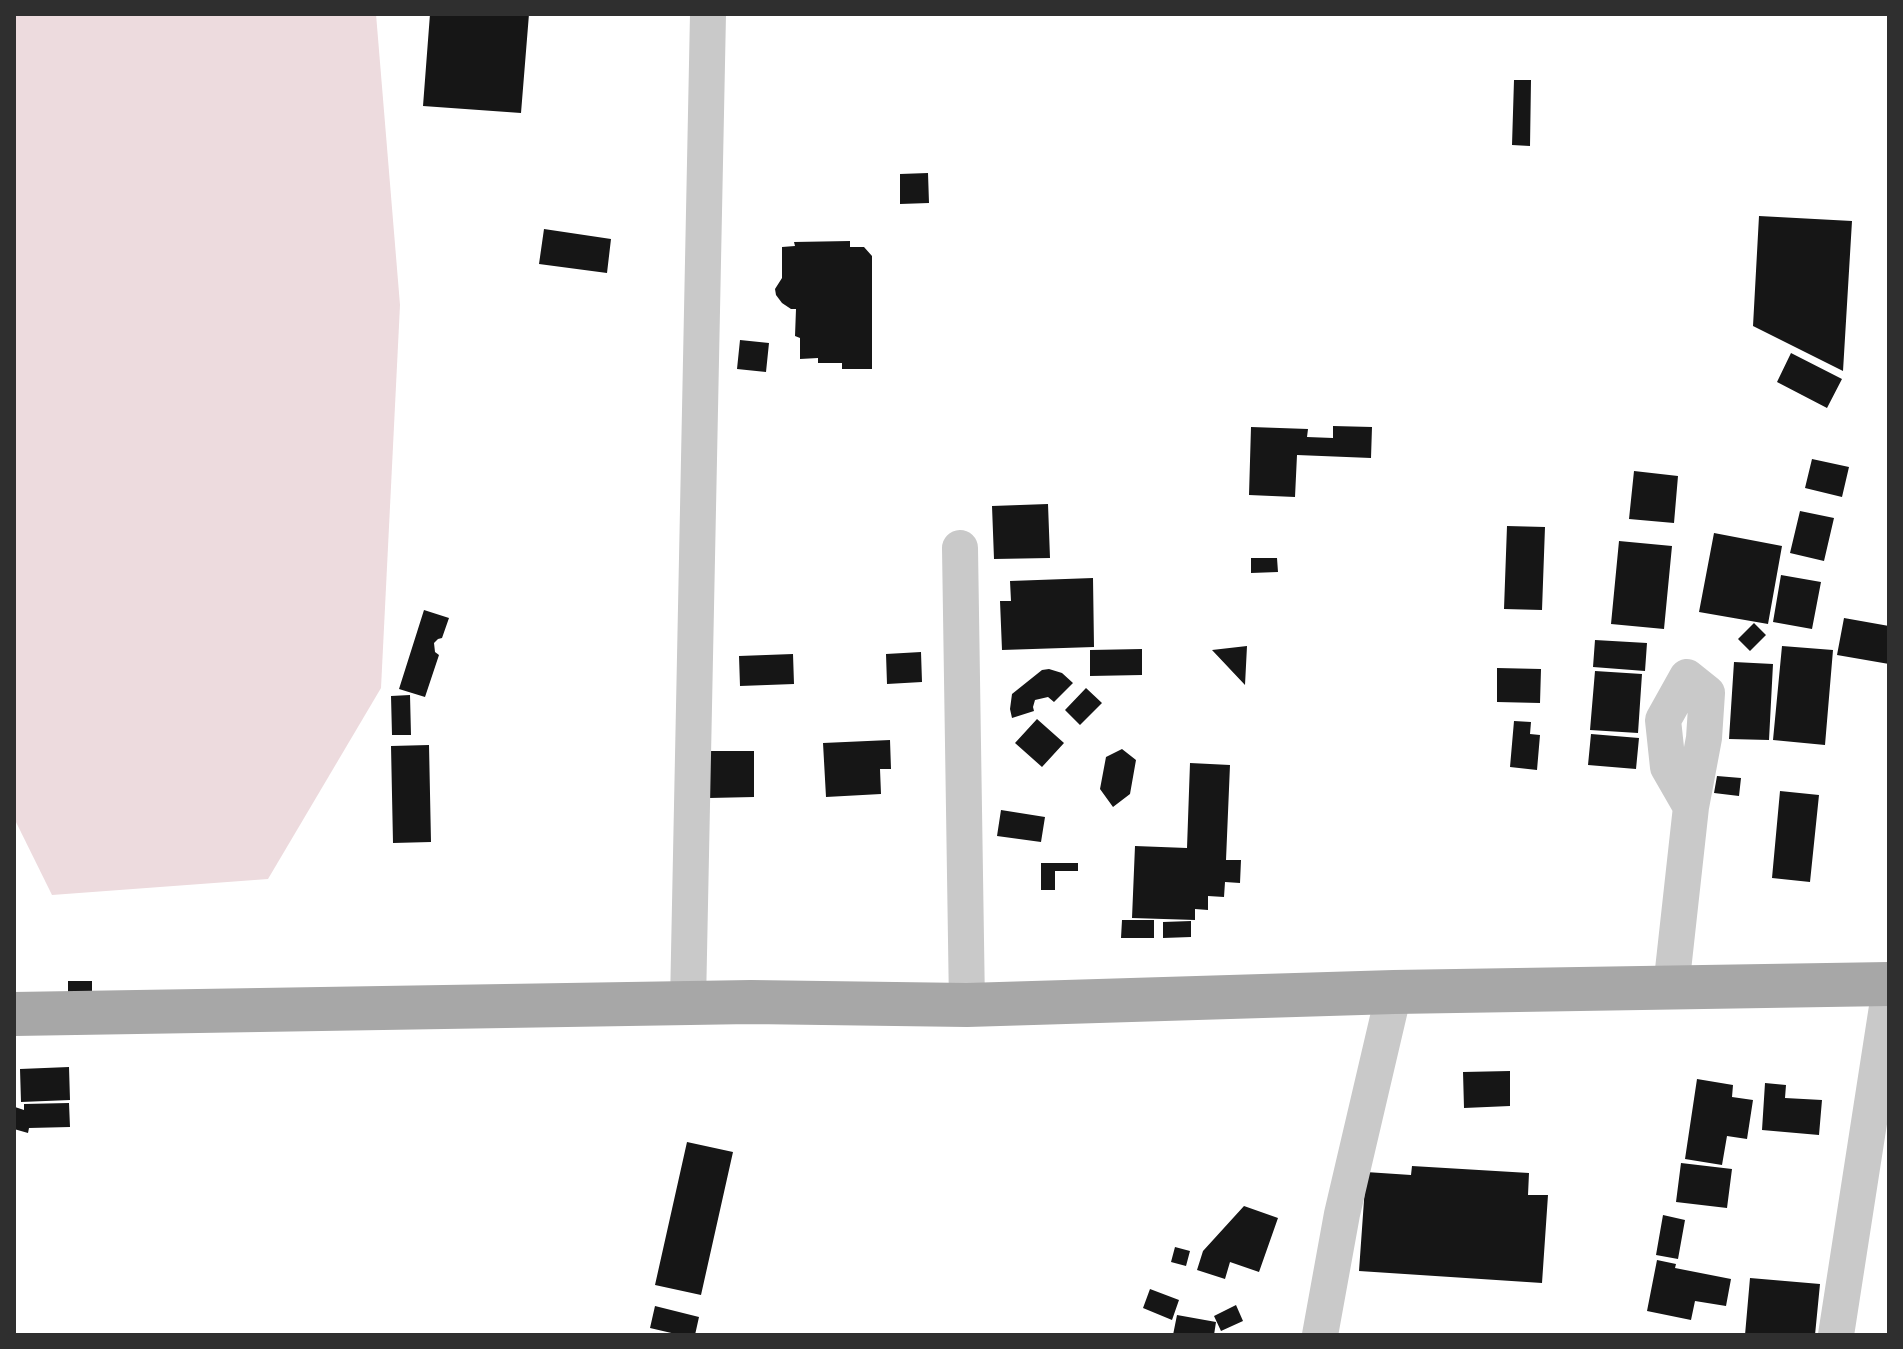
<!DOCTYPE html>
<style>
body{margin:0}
#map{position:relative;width:1903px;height:1349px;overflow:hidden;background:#fff;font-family:Lato,sans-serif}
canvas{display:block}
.frame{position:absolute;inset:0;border:16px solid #2f2f2f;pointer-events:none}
</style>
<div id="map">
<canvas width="1903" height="1349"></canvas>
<div class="frame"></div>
</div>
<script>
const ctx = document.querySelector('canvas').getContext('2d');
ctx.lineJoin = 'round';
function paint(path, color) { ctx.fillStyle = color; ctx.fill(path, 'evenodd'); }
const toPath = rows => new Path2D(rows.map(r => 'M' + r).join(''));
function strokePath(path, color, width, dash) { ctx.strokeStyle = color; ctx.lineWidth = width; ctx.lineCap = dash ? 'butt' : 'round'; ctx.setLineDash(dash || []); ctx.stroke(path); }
const green = toPath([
 [14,14,376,14,400,305,381,688,268,879,52,895,14,818]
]);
const building = toPath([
 [430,14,529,14,521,113,423,106],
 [1514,80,1531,80,1530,146,1512,145],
 [928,173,929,203,900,204,900,174],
 [1759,216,1852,221,1843,371,1753,326],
 [544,229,611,239,607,273,539,264],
 [850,241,850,247,864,247,872,256,872,369,842,369,842,363,818,363,818,358,800,359,800,338,795,336,796,309,791,309,782,303,776,295,775,289,782,278,782,247,795,246,794,242],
 [740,340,769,343,766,372,737,369],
 [1791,353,1842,379,1827,408,1777,382],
 [1333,426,1372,427,1371,458,1297,455,1295,497,1249,495,1251,427,1308,429,1307,437,1333,438],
 [1812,459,1849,467,1842,497,1805,488],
 [1634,471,1678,476,1674,523,1629,519],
 [1048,504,1050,558,994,559,992,506],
 [1800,511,1834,518,1824,561,1790,553],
 [1507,526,1545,527,1542,610,1504,609],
 [1714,533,1782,546,1768,624,1699,612],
 [1619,541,1672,546,1664,629,1611,624],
 [1251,558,1277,558,1278,572,1251,573],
 [1781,575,1821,582,1812,629,1773,622],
 [1093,578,1094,647,1002,650,1000,601,1011,601,1010,581],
 [424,610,449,618,442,638,438,639,434,643,435,652,439,655,425,697,399,689],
 [1844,618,1889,626,1889,664,1837,655],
 [1754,623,1766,635,1750,651,1738,639],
 [1595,640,1647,643,1645,671,1593,667],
 [1247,646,1245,685,1212,650],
 [1782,646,1833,650,1825,745,1773,740],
 [1142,649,1142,675,1090,676,1090,650],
 [921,652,922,682,887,684,886,654],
 [793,654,794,684,740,686,739,656],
 [1734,662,1773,664,1769,740,1729,739],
 [1497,668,1541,669,1540,703,1497,702],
 [1049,669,1062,673,1073,683,1054,702,1048,697,1035,700,1033,707,1034,711,1012,718,1010,709,1012,694,1042,670],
 [1595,671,1642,674,1638,733,1590,730],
 [1086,688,1102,703,1080,725,1065,710],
 [410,695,411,735,392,735,391,696],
 [1037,719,1064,743,1042,767,1015,743],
 [1514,721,1531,722,1530,734,1540,735,1537,770,1510,767],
 [1591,734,1639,738,1636,769,1588,765],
 [890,740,891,769,880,769,881,794,826,797,823,743],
 [429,745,431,842,393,843,391,746],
 [1122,749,1136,760,1130,794,1113,807,1100,789,1106,757],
 [708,751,754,751,754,797,709,798],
 [1190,763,1230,765,1226,860,1241,860,1240,883,1225,882,1224,897,1208,896,1208,910,1195,909,1195,920,1132,918,1135,846,1187,848],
 [1717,776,1741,778,1739,796,1714,793],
 [1780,791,1819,795,1810,882,1772,878],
 [1001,810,1045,817,1041,842,997,836],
 [1041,863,1078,863,1078,871,1055,871,1055,890,1041,890],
 [1122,920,1154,920,1154,938,1121,938],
 [1191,921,1191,937,1163,938,1163,922],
 [68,981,92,981,92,995,68,995],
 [69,1067,70,1100,21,1102,20,1069],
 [1510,1071,1510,1106,1464,1108,1463,1072],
 [1697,1079,1733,1085,1732,1097,1753,1100,1747,1139,1727,1136,1722,1165,1685,1159],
 [1765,1083,1786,1085,1785,1098,1822,1100,1819,1135,1762,1130],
 [69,1103,70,1127,29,1128,28,1133,14,1129,15,1107,24,1110,24,1104],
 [687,1142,733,1152,701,1295,655,1285],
 [1681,1163,1732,1169,1727,1208,1676,1202],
 [1412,1166,1529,1173,1528,1195,1548,1195,1542,1283,1359,1271,1366,1172,1411,1175],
 [1244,1206,1278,1218,1259,1272,1230,1262,1225,1279,1197,1270,1203,1251],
 [1663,1215,1685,1220,1678,1259,1656,1255],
 [1175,1247,1190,1251,1186,1266,1171,1262],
 [1657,1260,1676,1264,1675,1268,1731,1279,1726,1306,1695,1301,1691,1320,1647,1311],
 [1750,1278,1820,1284,1815,1335,1745,1335],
 [1150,1289,1179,1300,1172,1320,1143,1308],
 [1236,1305,1243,1321,1221,1331,1214,1316],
 [655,1306,699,1317,695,1335,680,1335,650,1328],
 [1177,1315,1216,1322,1214,1335,1173,1335]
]);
const minor = toPath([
 [960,548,967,1005],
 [1671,988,1691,807,1704,738,1707,693,1687,677,1663,720,1668,767,1691,807],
 [688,1003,708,14],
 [1320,1335,1342,1214,1394,992],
 [1836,1335,1889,994]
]);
const major = toPath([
 [14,1014,751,1002,967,1005,1394,992,1889,984]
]);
paint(green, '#eddbde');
paint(building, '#161616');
strokePath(minor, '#c9c9c9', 36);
strokePath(major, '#a7a7a7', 44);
</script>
